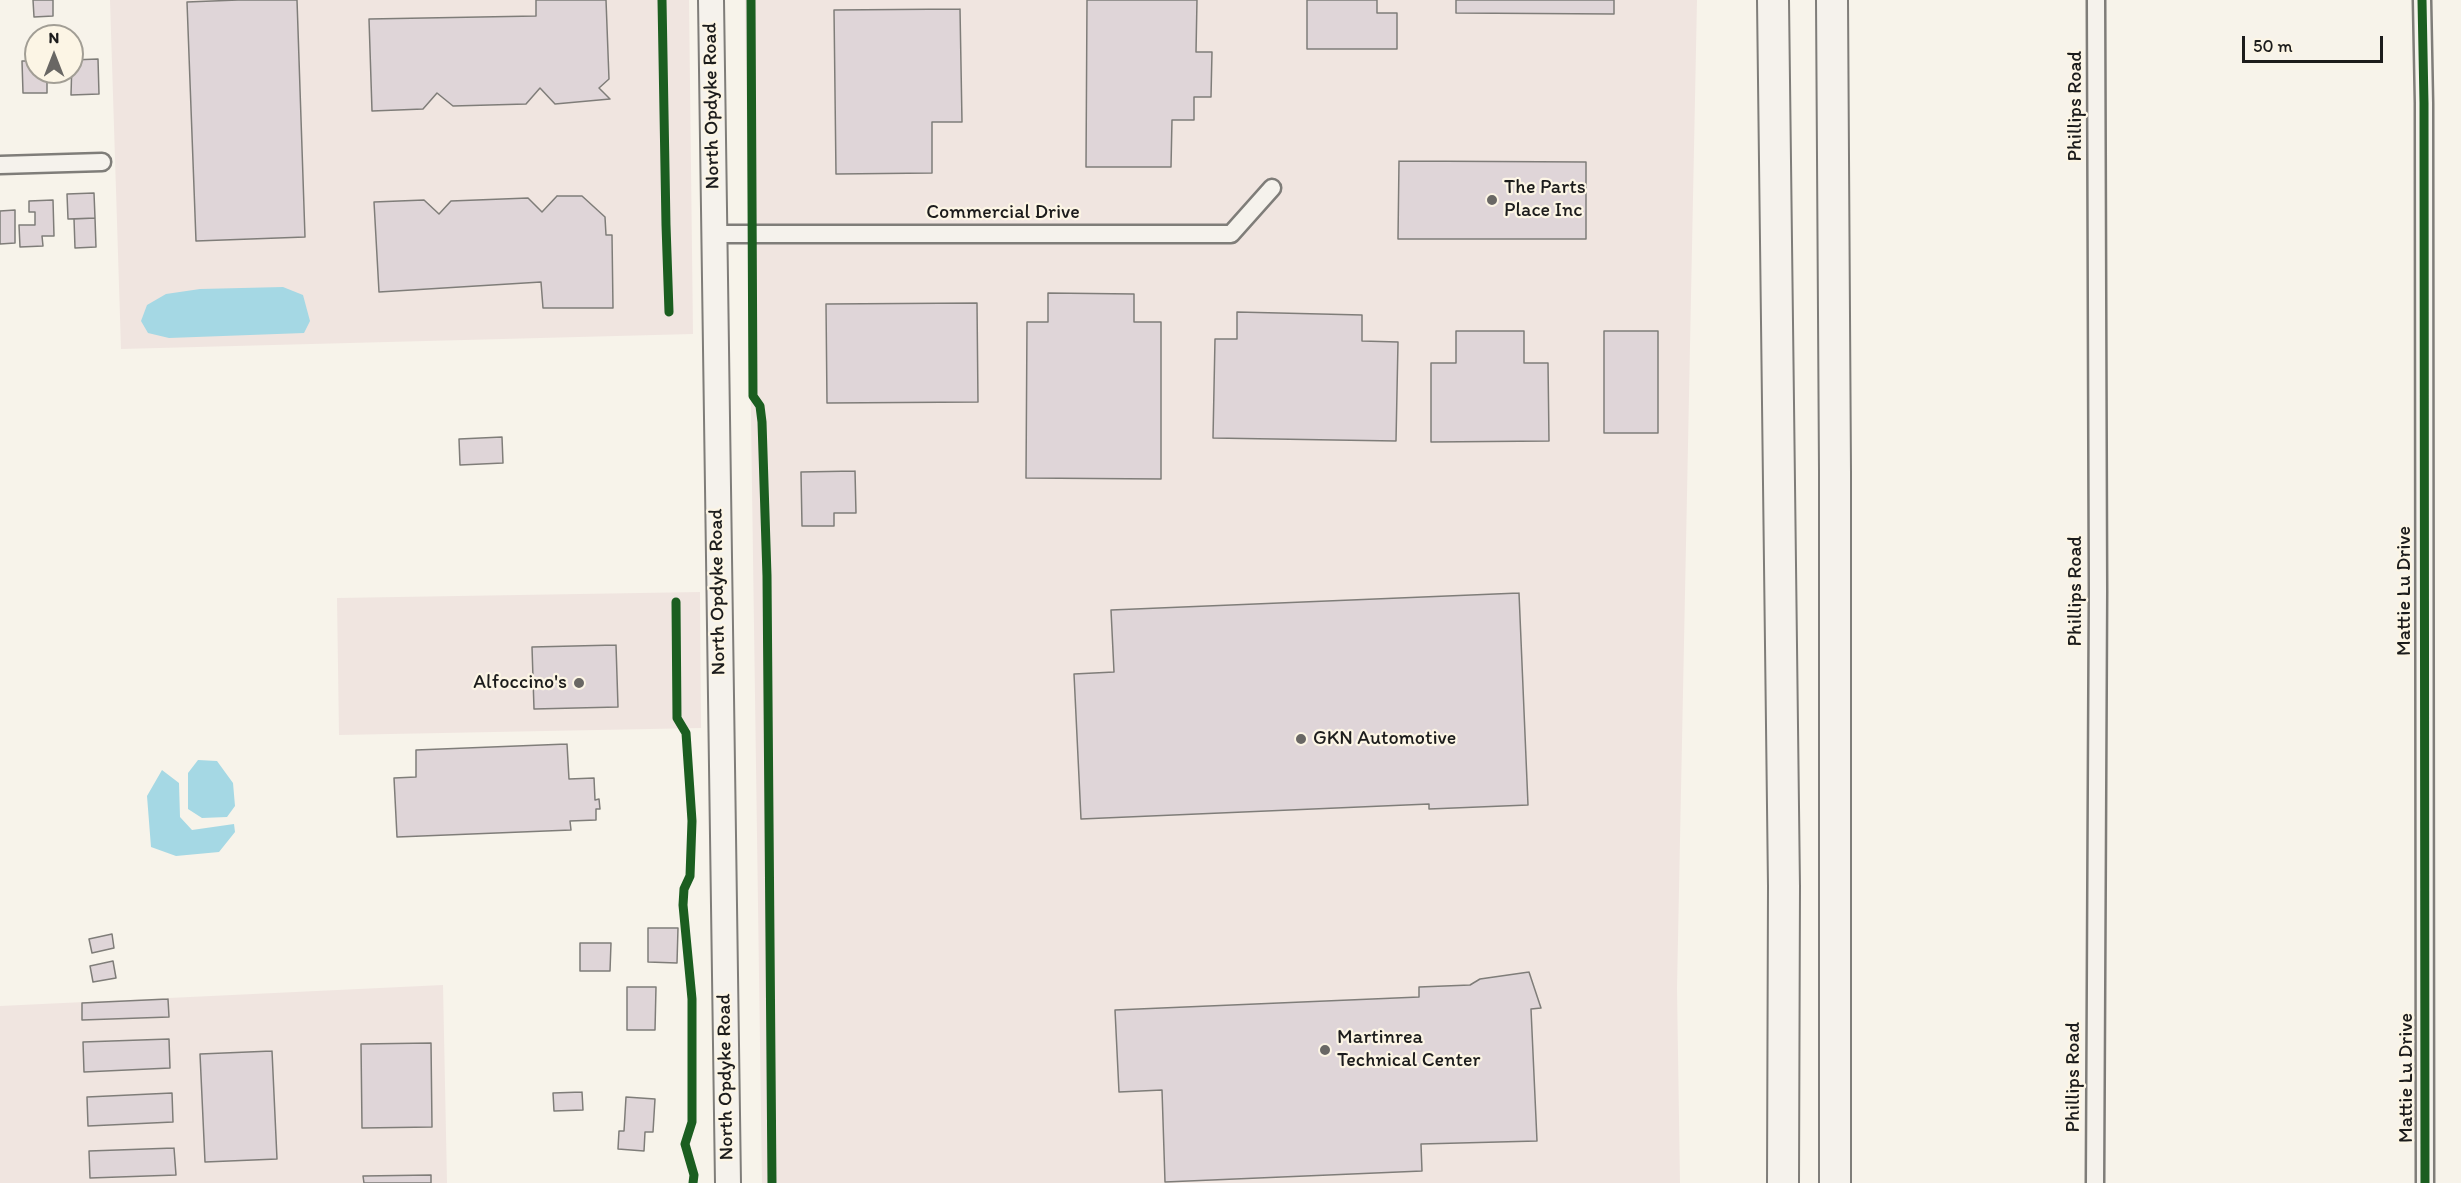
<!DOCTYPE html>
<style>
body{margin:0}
#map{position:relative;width:2461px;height:1183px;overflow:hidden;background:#f7f3ea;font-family:Itim,sans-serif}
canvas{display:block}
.north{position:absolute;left:24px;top:24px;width:60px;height:60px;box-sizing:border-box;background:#fcf5e5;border:2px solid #a29e95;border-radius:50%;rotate:0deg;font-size:16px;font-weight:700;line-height:24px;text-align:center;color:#1c1c1c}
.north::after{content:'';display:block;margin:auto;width:21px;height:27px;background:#696764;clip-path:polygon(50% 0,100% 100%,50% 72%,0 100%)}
.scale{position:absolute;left:2242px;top:36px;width:141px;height:27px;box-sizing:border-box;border:3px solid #1c1c1c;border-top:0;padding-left:8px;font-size:18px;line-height:21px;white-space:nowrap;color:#1c1c1c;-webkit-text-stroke:4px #fcf5e5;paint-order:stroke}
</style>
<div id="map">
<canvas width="2461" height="1183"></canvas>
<div class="north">N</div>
<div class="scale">50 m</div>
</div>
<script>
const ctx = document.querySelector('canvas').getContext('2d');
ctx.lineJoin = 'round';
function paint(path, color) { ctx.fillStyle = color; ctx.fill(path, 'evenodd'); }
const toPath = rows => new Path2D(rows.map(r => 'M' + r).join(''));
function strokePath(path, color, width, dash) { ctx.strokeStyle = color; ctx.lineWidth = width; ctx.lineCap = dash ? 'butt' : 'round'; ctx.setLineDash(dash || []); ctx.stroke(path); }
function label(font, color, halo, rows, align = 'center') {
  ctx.font = font + ' Itim,sans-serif'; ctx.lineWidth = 4.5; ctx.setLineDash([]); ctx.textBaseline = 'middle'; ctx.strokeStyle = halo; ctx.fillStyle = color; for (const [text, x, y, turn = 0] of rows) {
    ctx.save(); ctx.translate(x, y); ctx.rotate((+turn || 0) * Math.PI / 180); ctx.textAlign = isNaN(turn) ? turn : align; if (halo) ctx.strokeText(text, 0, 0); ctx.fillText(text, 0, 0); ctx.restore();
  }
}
const built = toPath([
 [110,0,689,0,693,334,121,349],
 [745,0,1697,0,1677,988,1680,1183,762,1183],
 [700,592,701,728,339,735,337,598],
 [443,985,447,1183,0,1183,0,1006]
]);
const water = toPath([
 [283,287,303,295,310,321,304,333,169,338,148,333,141,321,147,305,166,294,200,289],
 [198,760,217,761,233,783,235,806,227,817,202,818,188,809,188,773],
 [162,770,179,783,180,817,192,830,234,824,235,832,219,852,176,856,151,847,147,796]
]);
const building = toPath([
 [33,0,53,0,53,16,34,17,33,0],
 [238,0,297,0,305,237,196,241,187,2,238,0],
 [536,0,606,0,609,79,599,88,610,99,555,104,540,88,526,104,453,106,437,93,423,109,372,111,369,19,536,16,536,0],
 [1087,0,1197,0,1196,52,1212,52,1211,97,1194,97,1194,120,1172,120,1171,167,1086,167,1087,0],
 [1307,0,1377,0,1377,13,1397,13,1397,49,1307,49,1307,0],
 [1456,0,1614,0,1614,14,1456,13,1456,0],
 [960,9,962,122,932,122,932,173,836,174,834,10,960,9],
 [98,59,99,94,71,95,72,60,98,59],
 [22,61,36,61,36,72,47,72,47,93,23,93,22,61],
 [1399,161,1586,162,1586,239,1398,239,1399,161],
 [94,193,95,218,68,219,67,194,94,193],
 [557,196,582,196,605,217,606,235,612,235,613,308,543,308,541,282,379,292,374,202,424,200,439,214,451,201,528,198,542,212,557,196],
 [53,200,54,236,42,236,43,246,20,247,19,225,35,225,35,212,29,212,29,201,53,200],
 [15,210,15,243,0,244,0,211,15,210],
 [95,218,96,247,75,248,74,219,95,218],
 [1048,293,1134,294,1134,322,1161,322,1161,479,1026,478,1027,322,1048,322,1048,293],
 [977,303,978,402,827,403,826,304,977,303],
 [1237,312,1362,315,1362,341,1398,342,1396,441,1213,438,1215,339,1237,339,1237,312],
 [1456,331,1524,331,1524,363,1548,363,1549,441,1431,442,1431,363,1456,363,1456,331],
 [1604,331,1658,331,1658,433,1604,433,1604,331],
 [502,437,503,463,460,465,459,439,502,437],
 [855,471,856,513,834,513,834,526,802,526,801,472,855,471],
 [1519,593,1528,805,1429,809,1429,804,1081,819,1074,674,1114,672,1111,610,1519,593],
 [616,645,618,707,534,709,532,647,616,645],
 [567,744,569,779,594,778,595,800,599,799,600,809,596,809,596,820,570,821,571,830,397,837,394,778,416,777,416,750,567,744],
 [648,928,678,928,677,963,648,962,648,928],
 [112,934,114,948,92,953,89,939,112,934],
 [580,943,611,943,610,971,580,971,580,943],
 [113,961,116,978,93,982,90,966,113,961],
 [1529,972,1541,1008,1531,1009,1537,1141,1421,1144,1422,1171,1165,1182,1162,1090,1119,1092,1115,1010,1419,997,1419,987,1470,985,1480,979,1529,972],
 [627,987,656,987,655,1030,627,1030,627,987],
 [168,999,169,1017,82,1020,82,1003,168,999],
 [169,1039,170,1068,84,1072,83,1042,169,1039],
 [431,1043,432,1127,362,1128,361,1044,431,1043],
 [272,1051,277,1159,205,1162,200,1054,272,1051],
 [582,1092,583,1110,554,1111,553,1093,582,1092],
 [172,1093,173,1122,88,1126,87,1097,172,1093],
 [626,1097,655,1099,653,1132,645,1132,644,1151,618,1149,619,1131,624,1131,626,1097],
 [174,1148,176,1175,90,1178,89,1151,174,1148],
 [431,1175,431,1183,364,1183,363,1176,431,1175]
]);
const street = toPath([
 [2422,0,2424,103,2425,1183],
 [0,165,102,162],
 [713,234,1231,234,1272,188],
 [2095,1183,2098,591,2096,0]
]);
const secondary = toPath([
 [711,0,728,1183]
]);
const highway = toPath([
 [1773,0,1784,886,1783,1183],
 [1832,0,1835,471,1835,1183]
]);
const cycleway = toPath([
 [662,0,666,225,669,312],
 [751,0,753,396,760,406,762,422,767,576,772,1183],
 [2422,0,2424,103,2425,1183],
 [676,602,677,718,686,733,692,821,690,876,684,889,683,905,692,999,692,1122,685,1144,694,1175,693,1183]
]);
const markers = [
 [1492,200,6,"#696764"],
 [579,683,6,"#696764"],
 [1301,739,6,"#696764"],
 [1325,1050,6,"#696764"]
];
const streetNames = [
 ["North Opdyke Road",712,106,-91],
 ["Phillips Road",2076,106,-90],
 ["Commercial Drive",1003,213],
 ["Phillips Road",2076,591,-90],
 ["Mattie Lu Drive",2405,591,-90],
 ["North Opdyke Road",718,592,-91],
 ["North Opdyke Road",726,1077,-91],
 ["Phillips Road",2074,1077,-90],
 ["Mattie Lu Drive",2407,1078,-90]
];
const poiNames = [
 ["The Parts",1504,188],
 ["Place Inc",1504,211],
 ["Alfoccino's",567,683,"right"],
 ["GKN Automotive",1313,739],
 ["Martinrea",1337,1038],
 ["Technical Center",1337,1061]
];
paint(built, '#f0e5e0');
paint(water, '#a5d8e4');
paint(building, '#dfd5d8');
strokePath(building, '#7f7d79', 1.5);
strokePath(street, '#7f7d79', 21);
strokePath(secondary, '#7f7d79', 28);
strokePath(highway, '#7f7d79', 34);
strokePath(street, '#f5f2ec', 16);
strokePath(secondary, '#f5f2ec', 24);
strokePath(highway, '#f5f2ec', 30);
strokePath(cycleway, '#1b5e20', 9);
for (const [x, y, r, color] of markers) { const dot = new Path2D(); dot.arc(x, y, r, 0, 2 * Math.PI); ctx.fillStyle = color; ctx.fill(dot); strokePath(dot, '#fcf5e5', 2); }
label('20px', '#1c1c1c', '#fcf5e5', streetNames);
label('20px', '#1c1c1c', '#fcf5e5', poiNames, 'left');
</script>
